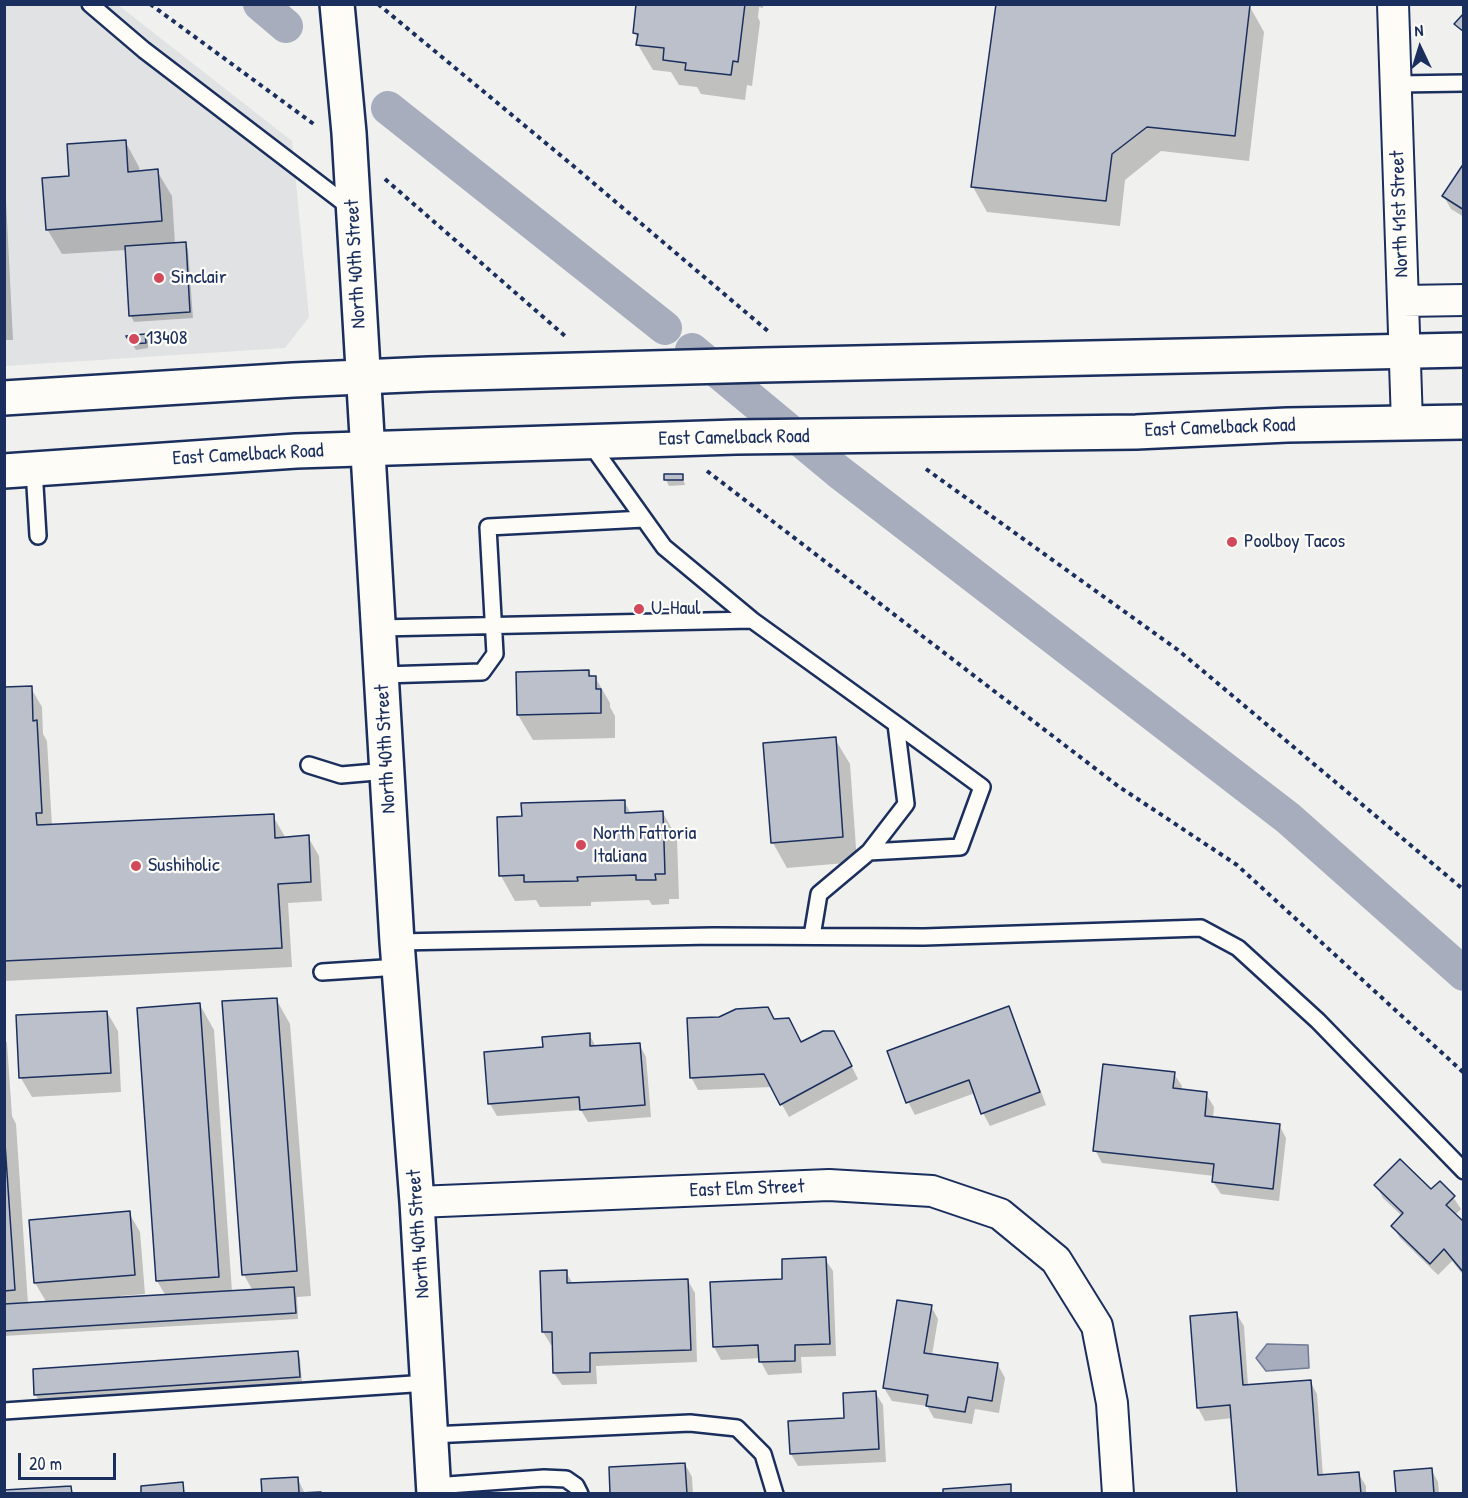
<!DOCTYPE html>
<style>
body{margin:0}
#map{position:relative;width:1468px;height:1498px;overflow:hidden;background:#f0f0ee;font-family:"Patrick Hand",sans-serif}
canvas{display:block}
.frame{position:absolute;inset:0;border:6px solid #1b2f5e;pointer-events:none}
.north{position:absolute;left:1390px;top:18px;width:60px;height:60px;-webkit-text-stroke:4px #fdfcf7;paint-order:stroke;rotate:356deg;font-size:16px;font-weight:700;line-height:24px;text-align:center;color:#1b2f5e}
.north::after{content:'';display:block;margin:auto;width:21px;height:27px;background:#1b2f5e;clip-path:polygon(50% 0,100% 100%,50% 72%,0 100%)}
.scale{position:absolute;left:18px;top:1453px;width:98px;height:27px;box-sizing:border-box;border:3px solid #1b2f5e;border-top:0;padding-left:8px;font-size:18px;line-height:21px;white-space:nowrap;color:#1b2f5e;-webkit-text-stroke:4px #fdfcf7;paint-order:stroke}
</style>
<div id="map">
<canvas width="1468" height="1498"></canvas>
<div class="frame"></div>
<div class="north">N</div>
<div class="scale">20 m</div>
</div>
<script>
const ctx = document.querySelector('canvas').getContext('2d');
ctx.lineJoin = 'round';
function paint(path, color) { ctx.fillStyle = color; ctx.fill(path, 'evenodd'); }
const toPath = rows => new Path2D(rows.map(r => 'M' + r).join(''));
function strokePath(path, color, width, dash) { ctx.strokeStyle = color; ctx.lineWidth = width; ctx.lineCap = dash ? 'butt' : 'round'; ctx.setLineDash(dash || []); ctx.stroke(path); }
function label(font, color, halo, rows, align = 'center') {
  ctx.font = font + ' "Patrick Hand",sans-serif'; ctx.lineWidth = 4.5; ctx.setLineDash([]); ctx.textBaseline = 'middle'; ctx.strokeStyle = halo; ctx.fillStyle = color; for (const [text, x, y, turn = 0] of rows) {
    ctx.save(); ctx.translate(x, y); ctx.rotate((+turn || 0) * Math.PI / 180); ctx.textAlign = isNaN(turn) ? turn : align; if (halo) ctx.strokeText(text, 0, 0); ctx.fillText(text, 0, 0); ctx.restore();
  }
}
const built = toPath([
 [5,5,118,5,292,141,309,317,285,348,5,366]
]);
const water = toPath([
 [1267,1344,1308,1345,1309,1368,1266,1371,1256,1358,1267,1344]
]);
const shadow = toPath([
 [638,4,763,4,763,8,759,7,758,17,760,22,752,86,747,85,745,100,701,94,697,87,679,85,671,72,653,70,638,45,639,40,634,32],
 [997,4,1233,4,1250,7,1264,32,1249,161,1161,151,1125,180,1120,226,987,212,973,187],
 [125,141,139,167,140,172,157,171,172,196,175,244,185,243,188,249,193,318,134,322,131,316,127,250,62,254,47,229,71,177],
 [4,159,13,340,4,340],
 [1464,166,1464,217,1451,209,1444,197],
 [145,336,148,341,148,348,136,350,128,337],
 [682,475,685,485,669,486,666,480],
 [589,672,592,678,595,677,610,703,610,707,615,716,615,738,533,740,518,715],
 [4,679,5,689,31,688,42,707,43,734,47,741,52,826,273,816,284,835,285,839,308,837,319,856,322,901,288,903,292,967,4,981],
 [835,739,850,764,857,862,787,868,773,843,764,745],
 [624,801,631,814,663,813,677,838,679,899,669,899,669,904,652,905,649,900,591,902,591,906,540,907,536,900,515,901,501,876,523,818],
 [276,999,290,1024,311,1296,297,1297,298,1319,4,1336,4,1038,7,1043,12,1116,16,1124,28,1304,47,1303,35,1283,31,1221,129,1213,140,1232,145,1294,120,1296,120,1299,166,1296,157,1281,200,1005,214,1030,232,1292,253,1291,244,1275],
 [1008,1008,1015,1021,1046,1105,990,1126,983,1113,975,1093,915,1115,908,1102],
 [107,1012,118,1031,121,1092,32,1097,21,1078],
 [589,1034,596,1047,639,1044,646,1057,651,1117,588,1122,581,1110,497,1116,490,1104,545,1049],
 [801,1044,841,1045,858,1079,789,1117,772,1087,698,1090,691,1077],
 [1174,1074,1182,1086,1181,1091,1206,1094,1214,1107,1213,1118,1279,1125,1286,1138,1279,1201,1221,1194,1213,1182,1214,1176,1102,1163,1095,1150],
 [1376,1185,1431,1192,1453,1197,1461,1209,1455,1215,1464,1224,1464,1276,1452,1261,1438,1275,1400,1238,1393,1226,1402,1216,1383,1198],
 [825,1259,833,1271,836,1356,801,1357,802,1373,768,1375,761,1362,761,1358,721,1360,714,1347,784,1281],
 [566,1272,573,1284,688,1281,695,1293,697,1362,596,1366,597,1384,562,1385,554,1373,554,1345,551,1345,543,1332],
 [931,1306,938,1319,932,1355,998,1365,1005,1378,999,1413,975,1409,972,1424,934,1418,927,1406,892,1401,884,1388],
 [1236,1313,1244,1326,1248,1386,1310,1381,1317,1394,1323,1476,1358,1473,1366,1486,1366,1494,1238,1494,1233,1418,1205,1421,1198,1408],
 [297,1353,300,1358,302,1383,39,1401,36,1395,34,1370],
 [875,1392,883,1405,886,1462,798,1466,791,1454,846,1419],
 [685,1464,692,1477,693,1494,611,1494],
 [1431,1469,1438,1482,1439,1494,1397,1494],
 [298,1479,305,1494,263,1494]
]);
const canal = toPath([
 [260,4,286,26],
 [388,108,665,328],
 [692,350,839,472,1288,818,1464,974]
]);
const building = toPath([
 [636,4,745,4,738,62,733,61,731,75,685,70,686,63,663,60,664,48,636,45,638,34,633,33,636,4],
 [996,4,1250,5,1235,136,1147,127,1112,154,1106,201,971,187,996,4],
 [1464,13,1464,32,1454,24,1464,13],
 [126,140,128,172,158,169,162,221,46,230,42,178,69,176,67,144,126,140],
 [1464,163,1464,210,1442,196,1464,163],
 [186,242,190,312,129,316,125,246,186,242],
 [145,334,146,343,131,344,126,336,145,334],
 [664,474,683,474,683,480,664,480,664,474],
 [589,670,589,676,596,676,596,689,601,689,601,713,517,715,516,672,589,670],
 [32,686,33,721,37,720,42,813,36,813,37,825,274,814,275,838,309,835,311,882,278,884,282,948,4,961,4,687,32,686],
 [836,737,843,837,771,843,763,743,836,737],
 [625,800,625,813,663,811,665,874,655,874,656,880,636,880,636,875,577,877,578,881,524,882,524,875,499,876,497,817,522,816,521,803,625,800],
 [277,998,297,1271,242,1275,222,1001,277,998],
 [200,1003,219,1277,156,1281,137,1008,200,1003],
 [1009,1006,1040,1092,981,1114,969,1080,906,1103,887,1051,1009,1006],
 [768,1007,774,1019,789,1018,801,1042,823,1031,834,1031,852,1066,780,1105,764,1074,690,1078,687,1018,719,1017,736,1009,768,1007],
 [107,1011,111,1073,19,1078,16,1015,107,1011],
 [590,1033,590,1046,640,1043,645,1105,580,1110,579,1097,488,1104,484,1052,543,1047,542,1037,590,1033],
 [1103,1064,1175,1072,1173,1088,1207,1092,1205,1116,1280,1124,1273,1189,1212,1182,1214,1164,1093,1151,1103,1064],
 [4,1129,15,1290,4,1291,4,1129],
 [1400,1159,1431,1189,1440,1181,1455,1196,1446,1205,1464,1222,1464,1273,1444,1249,1430,1264,1391,1226,1403,1213,1374,1185,1400,1159],
 [130,1211,135,1275,34,1283,29,1220,130,1211],
 [826,1257,830,1344,795,1345,795,1361,759,1362,758,1345,713,1347,710,1282,782,1279,782,1259,826,1257],
 [567,1270,567,1283,688,1279,691,1350,590,1353,590,1372,553,1373,552,1332,542,1332,540,1271,567,1270],
 [294,1287,296,1313,4,1331,4,1304,294,1287],
 [897,1300,932,1305,924,1353,998,1363,992,1401,968,1397,965,1412,926,1406,928,1395,883,1388,897,1300],
 [1237,1312,1243,1385,1311,1380,1318,1475,1359,1472,1361,1494,1237,1494,1230,1405,1197,1408,1190,1316,1237,1312],
 [298,1351,300,1377,34,1395,33,1369,298,1351],
 [876,1391,879,1449,790,1454,788,1421,844,1418,843,1393,876,1391],
 [685,1463,687,1494,610,1494,609,1467,685,1463],
 [1432,1468,1434,1494,1396,1494,1394,1471,1432,1468],
 [298,1477,299,1493,321,1492,321,1494,262,1494,261,1479,298,1477],
 [183,1482,184,1494,141,1494,141,1486,183,1482],
 [1011,1484,1011,1494,943,1494,943,1489,1011,1484],
 [71,1486,72,1494,4,1494,4,1490,71,1486]
]);
const path = toPath([
 [150,4,315,125],
 [378,4,571,164,769,332],
 [385,179,565,336],
 [926,469,1178,650,1464,890],
 [707,471,1118,786,1237,865,1464,1073]
]);
const service = toPath([
 [90,4,144,50,352,209],
 [1397,84,1464,83],
 [589,442,664,547,752,620],
 [34,469,38,536],
 [379,628,752,620,896,724,906,804,869,852,819,894,812,936],
 [382,675,482,672,495,654,488,527,644,519],
 [309,765,341,775,387,771],
 [869,852,960,847,982,787,896,724],
 [397,942,713,936,924,937,1201,928,1238,948,1318,1021,1464,1171],
 [322,972,399,967],
 [4,1411,428,1383],
 [431,1435,690,1423,737,1428,763,1454,775,1494],
 [434,1486,544,1478,566,1479,576,1486,580,1494]
]);
const minor = toPath([
 [1393,4,1407,423],
 [1403,301,1464,300],
 [417,1202,829,1185,932,1191,1000,1214,1056,1260,1097,1326,1112,1403,1118,1494]
]);
const secondary = toPath([
 [337,4,349,133,397,942,417,1202,434,1494]
]);
const primary = toPath([
 [4,398,293,380,429,374,762,365,1464,350],
 [4,471,296,451,736,437,1136,432,1287,425,1464,422]
]);
const markers = [
 [159,278,6,"#d1495b"],
 [134,339,6,"#d1495b"],
 [1232,542,6,"#d1495b"],
 [639,609,6,"#d1495b"],
 [581,845,6,"#d1495b"],
 [136,866,6,"#d1495b"]
];
const streetNames = [
 ["North 41st Street",1400,214,-92],
 ["North 40th Street",356,264,-93],
 ["East Camelback Road",1220,428,-2],
 ["East Camelback Road",734,438,-1],
 ["East Camelback Road",248,455,-3],
 ["North 40th Street",386,749,-93],
 ["East Elm Street",747,1189,-2],
 ["North 40th Street",419,1234,-94]
];
const poiNames = [
 ["Sinclair",171,278],
 ["13408",146,339],
 ["Poolboy Tacos",1244,542],
 ["U-Haul",651,609],
 ["North Fattoria",593,834],
 ["Italiana",593,857],
 ["Sushiholic",148,866]
];
paint(built, '#e0e2e3');
paint(water, '#a7adbd');
strokePath(water, '#6f7b97', 1.5);
paint(shadow, '#0003');
strokePath(canal, '#a7adbd', 34);
paint(building, '#bbc0ca');
strokePath(building, '#1b2f5e', 1.5);
strokePath(service, '#1b2f5e', 20);
strokePath(minor, '#1b2f5e', 34);
strokePath(secondary, '#1b2f5e', 38);
strokePath(primary, '#1b2f5e', 38);
strokePath(path, '#1b2f5e', 4, [4.5, 4.5]);
strokePath(service, '#fdfcf7', 15);
strokePath(minor, '#fdfcf7', 30);
strokePath(secondary, '#fdfcf7', 33);
strokePath(primary, '#fdfcf7', 33);
for (const [x, y, r, color] of markers) { const dot = new Path2D(); dot.arc(x, y, r, 0, 2 * Math.PI); ctx.fillStyle = color; ctx.fill(dot); strokePath(dot, '#fdfcf7', 2); }
label('20px', '#1b2f5e', '#fdfcf7', streetNames);
label('20px', '#1b2f5e', '#fdfcf7', poiNames, 'left');
</script>
